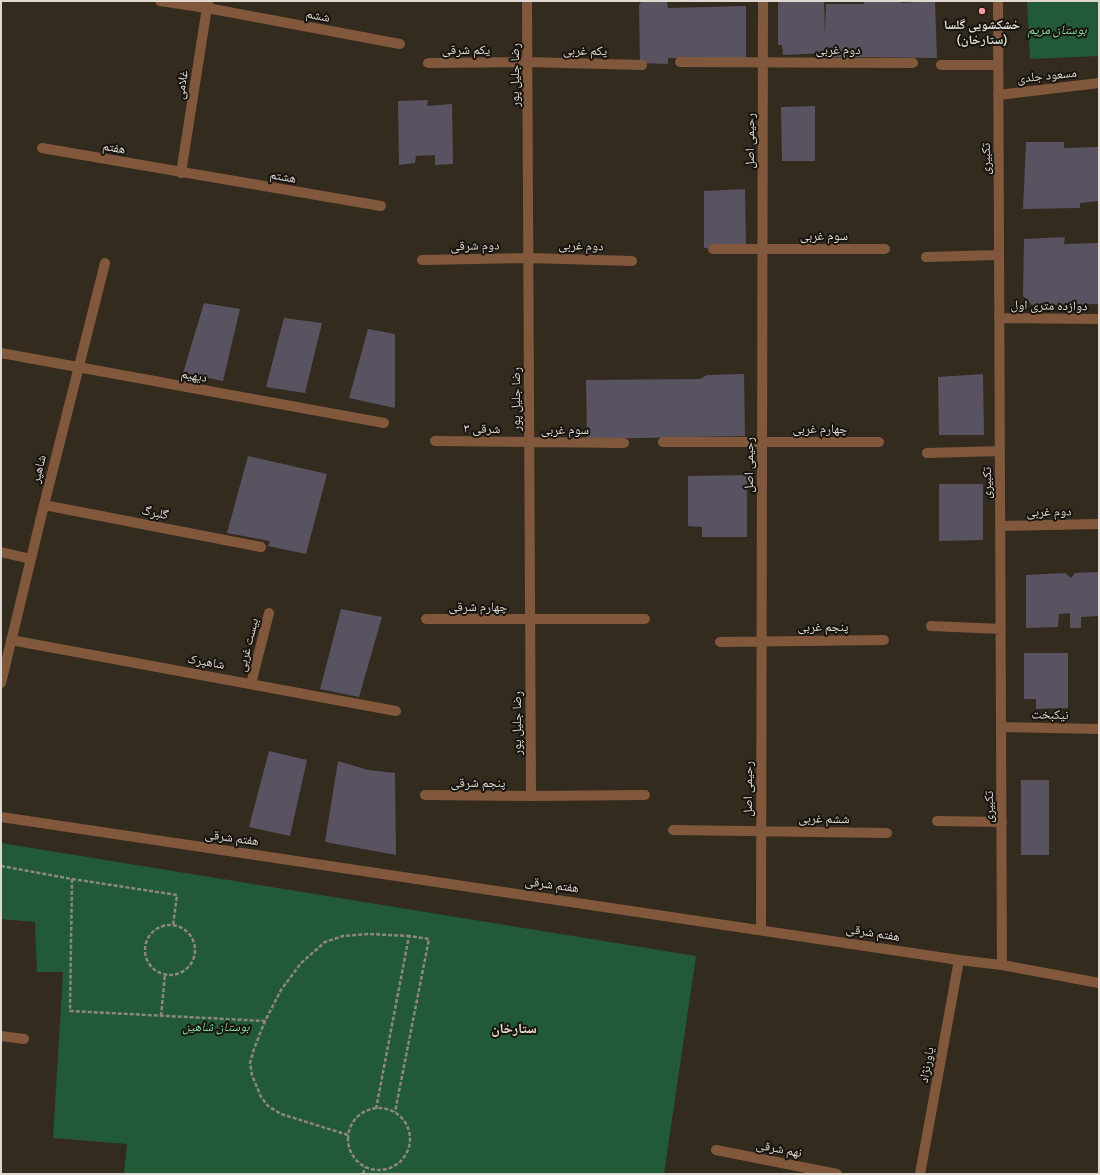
<!DOCTYPE html>
<meta charset="utf-8">
<style>
body{margin:0}
#map{position:relative;width:1100px;height:1175px;overflow:hidden;background:#342b1f;font-family:"Zilla Slab",serif}
canvas{display:block}
.frame{position:absolute;inset:0;border:2px solid #dfd9d2;pointer-events:none}
</style>
<div id="map">
<canvas width="1100" height="1175"></canvas>
<div class="frame"></div>
</div>
<script>
const ctx = document.querySelector('canvas').getContext('2d');
ctx.lineJoin = 'round';
function paint(path, color) { ctx.fillStyle = color; ctx.fill(path, 'evenodd'); }
const toPath = rows => new Path2D(rows.map(r => 'M' + r).join(''));
function strokePath(path, color, width, dash) { ctx.strokeStyle = color; ctx.lineWidth = width; ctx.lineCap = dash ? 'butt' : 'round'; ctx.setLineDash(dash || []); ctx.stroke(path); }
function label(font, color, halo, rows, align = 'center') {
  ctx.font = font + ' "Zilla Slab","Noto Naskh Arabic",serif'; ctx.lineWidth = 4; ctx.setLineDash([]); ctx.textBaseline = 'middle'; ctx.strokeStyle = halo; ctx.fillStyle = color; for (const [text, x, y, turn = 0] of rows) {
    ctx.save(); ctx.translate(x, y); ctx.rotate((+turn || 0) * Math.PI / 180); ctx.textAlign = isNaN(turn) ? turn : align; if (halo) ctx.strokeText(text, 0, 0); ctx.fillText(text, 0, 0); ctx.restore();
  }
}
const green = toPath([
 [1027,1,1099,1,1099,56,1030,59],
 [1,843,696,956,664,1174,124,1174,127,1144,53,1138,63,972,37,972,35,922,1,919]
]);
const building = toPath([
 [642,1,667,1,668,8,746,6,746,60,670,58,668,58,668,64,640,63,639,5],
 [805,1,824,1,825,34,826,4,864,4,864,1,901,1,901,3,935,1,937,58,864,57,825,57,825,53,783,55,782,45,778,45,778,2],
 [428,100,427,106,452,104,453,164,435,165,435,155,416,156,415,163,399,165,398,101],
 [815,106,815,161,782,161,781,107],
 [1026,142,1064,142,1064,148,1099,147,1099,201,1080,203,1080,208,1023,209],
 [745,189,746,247,704,248,704,191],
 [1065,237,1064,244,1099,243,1099,304,1032,305,1023,296,1024,239],
 [204,303,240,309,223,381,183,373],
 [284,318,322,323,305,393,266,387],
 [368,329,395,334,395,408,349,398],
 [744,374,745,436,587,439,586,380,700,379,707,375],
 [983,374,984,435,939,435,938,377],
 [248,456,327,474,306,554,268,546,270,541,227,533],
 [747,475,747,537,702,537,702,527,688,526,688,476],
 [939,484,983,484,983,540,939,541],
 [1099,572,1099,616,1081,617,1081,628,1070,628,1070,613,1059,614,1058,627,1026,628,1026,575,1065,573,1071,578,1075,573],
 [341,609,382,617,359,697,320,689],
 [1024,653,1068,653,1068,708,1036,709,1036,699,1024,699],
 [269,751,307,760,290,836,249,827],
 [338,761,368,770,395,773,396,855,325,842],
 [1021,780,1049,780,1049,855,1021,855]
]);
const path = toPath([
 [1,866,72,879,70,1011,265,1021],
 [72,879,177,895,173,926],
 '145 950a25 25 0 1 1 50 0a25 25 0 1 1-50 0Z',
 [161,1016,165,974],
 '348 1139a31 31 0 1 1 62 0a31 31 0 1 1-62 0Z',
 [376,1109,409,936,429,939,395,1112],
 [348,1135,281,1114,268,1106,261,1097,252,1075,250,1063,254,1049,265,1021,281,990,301,963,325,942,343,936,369,934,409,936],
 [363,1174,365,1167]
]);
const minor = toPath([
 [160,1,207,8,400,44],
 [527,1,531,796],
 [998,1,1002,965],
 [680,62,913,63],
 [428,63,527,62,642,65],
 [941,65,998,65],
 [998,95,1099,83],
 [42,148,381,206],
 [181,173,208,1],
 [713,249,885,249],
 [926,257,999,255],
 [422,260,528,258,632,261],
 [999,318,1099,319],
 [1,353,384,423],
 [435,441,624,443],
 [663,442,879,442],
 [927,453,1000,451],
 [44,505,261,547],
 [1000,526,1099,524],
 [1,552,31,559],
 [426,619,645,619],
 [931,626,1001,629],
 [11,640,396,711],
 [720,642,884,640],
 [1,683,44,505,105,263],
 [251,684,269,613],
 [1001,727,1099,729],
 [425,795,531,796,645,795],
 [1,817,959,960,1002,965,1099,983],
 [937,821,1002,822],
 [673,830,887,833],
 [761,929,763,1],
 [1,1036,24,1039],
 [716,1150,837,1174],
 [920,1174,959,960]
]);
const markers = [
 [982,11,4,"#f59b9a"]
];
const streetNames = [
 ["ششم",318,16,11],
 ["یکم شرقی",466,50],
 ["دوم غربی",838,50],
 ["یکم غربی",585,51,1],
 ["رضا جلیل پور",515,75,-90],
 ["مسعود جلدی",1047,76,-6],
 ["غلامی",182,85,-81],
 ["رحیمی اصل",750,141,-90],
 ["هفتم",114,148,10],
 ["تکبیری",986,159,-90],
 ["هشتم",283,177,10],
 ["سوم غربی",824,236],
 ["دوم شرقی",475,246,-1],
 ["دوم غربی",581,246,2],
 ["دوازده متری اول",1049,306,1],
 ["دیهیم",194,376,10],
 ["رضا جلیل پور",516,399,-90],
 ["۳ شرقی",482,429,1],
 ["چهارم غربی",820,429],
 ["سوم غربی",565,430],
 ["رحیمی اصل",749,465,-90],
 ["شاهپر",39,469,-76],
 ["تکبیری",987,483,-90],
 ["دوم غربی",1049,512,-1],
 ["گلبرگ",155,513,11],
 ["چهارم شرقی",478,607],
 ["پنجم غربی",823,627],
 ["بیست غربی",248,645,-76],
 ["شاهپرک",206,662,10],
 ["نیکبخت",1050,715,1],
 ["رضا جلیل پور",517,723,-90],
 ["پنجم شرقی",478,783],
 ["رحیمی اصل",748,789,-90],
 ["تکبیری",989,807,-90],
 ["ششم غربی",824,819,1],
 ["هفتم شرقی",232,838,8],
 ["هفتم شرقی",552,885,8],
 ["هفتم شرقی",873,933,9],
 ["یاورنژاد",927,1065,-80],
 ["نهم شرقی",779,1149,11]
];
const poiNames = [
 ["خشکشویی گلسا",982,25],
 ["(ستارخان)",982,40]
];
const parkNames = [
 ["بوستان مریم",1057,30],
 ["بوستان شاهین",216,1027]
];
const neighbourhoodNames = [
 ["ستارخان",514,1029]
];
paint(green, '#225936');
paint(building, '#585261');
strokePath(path, '#8e877e', 2.5, [4, 2]);
strokePath(minor, '#81583b', 10);
for (const [x, y, r, color] of markers) { const dot = new Path2D(); dot.arc(x, y, r, 0, 2 * Math.PI); ctx.fillStyle = color; ctx.fill(dot); strokePath(dot, '#18140f', 1.5); }
label('13px', '#dfd9d2', '#18140f', streetNames);
label('bold 13px', '#dfd9d2', '#18140f', poiNames);
label('italic 13px', '#84dd9f', '#18140f', parkNames);
label('bold 14px', '#e7dbcc', '#18140f', neighbourhoodNames);
</script>
